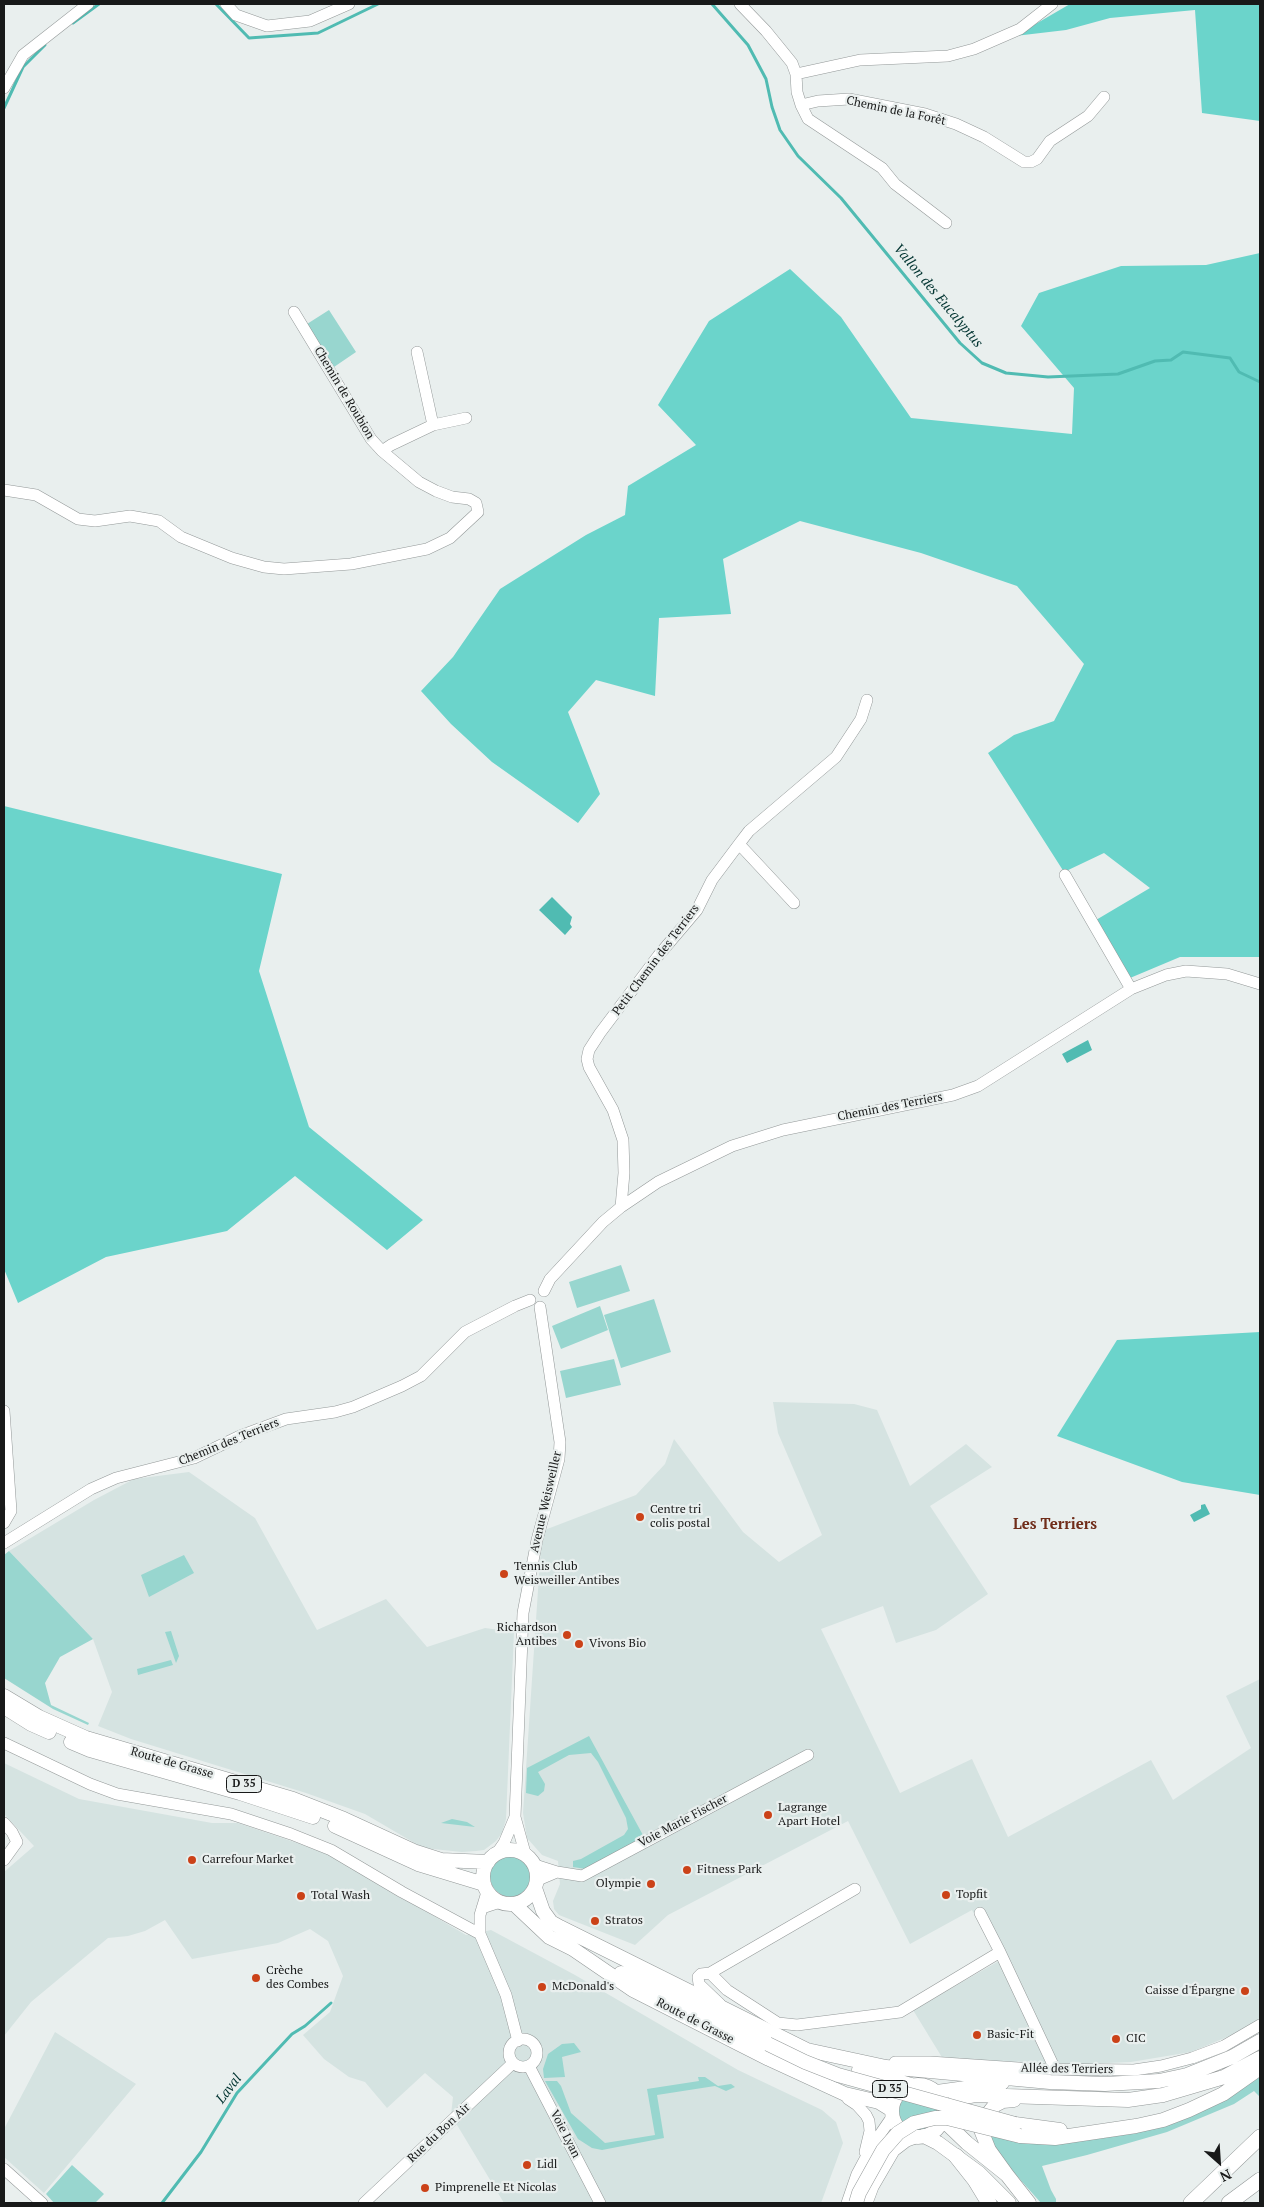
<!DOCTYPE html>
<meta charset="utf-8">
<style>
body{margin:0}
#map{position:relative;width:1264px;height:2207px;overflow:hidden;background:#e9efee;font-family:"PT Serif",serif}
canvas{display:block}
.frame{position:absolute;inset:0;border:5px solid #181919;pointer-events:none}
.north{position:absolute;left:1194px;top:2137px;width:50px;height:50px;-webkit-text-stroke:4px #e9efee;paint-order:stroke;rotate:154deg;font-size:14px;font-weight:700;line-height:20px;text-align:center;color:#181919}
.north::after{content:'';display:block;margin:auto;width:18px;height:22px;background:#181919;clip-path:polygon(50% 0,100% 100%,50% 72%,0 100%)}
</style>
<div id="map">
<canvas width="1264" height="2207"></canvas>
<div class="frame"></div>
<div class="north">N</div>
</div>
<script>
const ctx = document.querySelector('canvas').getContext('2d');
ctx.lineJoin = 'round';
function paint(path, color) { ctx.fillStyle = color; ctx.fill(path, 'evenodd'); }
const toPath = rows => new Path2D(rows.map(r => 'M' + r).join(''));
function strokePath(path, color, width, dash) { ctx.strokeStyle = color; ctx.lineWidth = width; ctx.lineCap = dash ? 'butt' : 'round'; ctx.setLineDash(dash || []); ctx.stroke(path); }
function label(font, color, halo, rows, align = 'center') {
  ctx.font = font + ' "PT Serif",serif'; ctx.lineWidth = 4.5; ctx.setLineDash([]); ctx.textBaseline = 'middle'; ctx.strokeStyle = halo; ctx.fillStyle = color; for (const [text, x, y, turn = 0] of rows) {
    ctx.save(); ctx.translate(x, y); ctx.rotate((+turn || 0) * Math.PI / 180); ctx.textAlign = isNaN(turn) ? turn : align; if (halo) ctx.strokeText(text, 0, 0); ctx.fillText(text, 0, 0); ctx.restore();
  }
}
const built = toPath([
 [773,1402,854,1404,877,1410,910,1486,966,1444,992,1467,930,1506,988,1594,936,1630,896,1643,883,1606,821,1629,900,1793,972,1759,1008,1837,1151,1760,1173,1800,1251,1748,1226,1696,1260,1679,1260,2018,1244,2030,1191,2052,1131,2062,1082,2064,943,2059,913,2010,999,1961,972,1910,910,1944,848,1821,668,1915,635,1945,559,1915,554,1909,553,1901,560,1884,558,1861,542,1855,527,1838,523,1813,542,1531,636,1495,665,1464,674,1439,743,1532,779,1562,822,1535,778,1433],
 [189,1472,255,1518,317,1630,386,1599,427,1647,485,1628,514,1632,506,1819,502,1833,496,1841,484,1850,476,1851,462,1852,423,1848,365,1814,306,1793,131,1739,98,1726,112,1692,93,1639,9,1551,94,1500,134,1479],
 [4,1763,79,1799,212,1823,238,1823,300,1844,332,1856,466,1935,491,1930,575,1975,738,2070,822,2110,836,2122,843,2143,821,2203,504,2203,451,2115,453,2097,425,2073,387,2108,365,2082,349,2077,324,2059,303,2035,330,2012,343,1976,328,1941,310,1929,278,1943,192,1959,165,1920,145,1931,128,1936,108,1938,31,2002,4,2036,4,1872,34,1846,4,1814],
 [55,2032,136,2084,44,2193,4,2157,4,2129]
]);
const green = toPath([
 [329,310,356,352,334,367,307,324],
 [621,1265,630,1291,577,1308,569,1282],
 [654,1299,671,1352,621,1368,604,1315],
 [600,1306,608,1330,561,1349,552,1326],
 [614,1359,621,1385,566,1398,560,1371],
 [9,1551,93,1639,60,1657,45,1683,51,1705,89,1723,88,1725,53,1709,4,1678,4,1555],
 [184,1555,194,1573,149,1597,141,1575],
 [171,1631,179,1656,176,1663,165,1632],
 [171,1660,173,1665,138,1675,137,1669],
 [589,1736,644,1837,586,1869,573,1867,573,1861,581,1859,624,1835,628,1829,626,1818,598,1762,591,1753,569,1755,538,1772,545,1784,544,1791,538,1796,526,1793,527,1768],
 [452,1819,467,1822,475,1827,441,1823],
 '490 1876a21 21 0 1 1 42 0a21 21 0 1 1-42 0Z',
 [574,2043,581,2052,562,2057,565,2077,544,2078,543,2069,548,2054,562,2044],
 [1260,2074,1260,2097,1254,2091,1234,2104,1167,2132,1087,2155,1042,2166,1051,2190,1056,2199,1056,2203,1041,2203,1001,2158,986,2131,1114,2136],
 [698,2077,705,2077,718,2086,731,2084,735,2087,726,2091,715,2086,657,2095,664,2138,602,2150,592,2148,578,2139,545,2081,557,2081,561,2086,571,2113,605,2143,655,2135,647,2089,699,2081],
 '898 2111a20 20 0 1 1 40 0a20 20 0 1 1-40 0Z',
 [72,2165,104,2194,95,2203,54,2203,46,2194]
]);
const forest = toPath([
 [1070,4,1260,4,1260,121,1202,113,1195,10,1110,18,1066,30,1015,36],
 [1260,253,1260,957,1180,957,1130,978,1096,920,1150,888,1104,853,1064,872,988,753,1014,735,1054,721,1084,664,1017,586,921,553,800,521,723,559,731,614,659,618,655,696,596,680,568,712,600,794,578,823,492,762,451,724,421,691,453,657,500,589,586,535,625,515,628,486,696,445,658,405,709,321,790,269,841,317,911,418,1072,434,1074,388,1021,326,1039,293,1121,266,1206,265],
 [4,806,282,874,259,971,309,1127,423,1220,387,1250,295,1176,227,1231,106,1257,18,1303,4,1269],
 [1260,1332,1260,1495,1182,1482,1057,1436,1117,1340]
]);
const water = toPath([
 [552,897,572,917,570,924,572,927,565,935,539,910],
 [1088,1040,1092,1050,1067,1063,1062,1054],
 [1205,1504,1210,1514,1194,1522,1190,1515,1201,1509,1201,1505]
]);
const stream = toPath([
 [216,4,249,38,318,33,378,4],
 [712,4,748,45,766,79,772,107,780,130,798,156,841,198,960,343,982,363,1006,373,1048,377,1118,374,1155,361,1171,360,1183,352,1230,358,1239,372,1260,382],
 [73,23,99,4],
 [4,108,23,67,45,45],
 [162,2203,201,2152,237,2093,292,2034,305,2026,331,2003]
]);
const minor = toPath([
 [226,4,236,15,267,26,310,21,349,4],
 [740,4,766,31,792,63,796,74,797,92,801,105,808,119,882,168,895,184,946,223],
 [796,74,860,60,948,56,974,49,1020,29,1052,4],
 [4,88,23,55,88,4],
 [801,105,818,101,849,99,925,114,956,124,984,137,1024,162,1031,162,1037,159,1050,141,1088,116,1104,97],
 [433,425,466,418],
 [382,451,391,445,433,425,417,352],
 [4,490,36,495,78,519,95,521,130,516,159,521,181,537,232,558,264,567,284,569,351,564,427,549,450,538,478,512,476,503,469,499,452,497,436,491,419,482,382,451,371,439,294,312],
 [739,844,794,903],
 [1065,875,1131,989],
 [621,1207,624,1173,623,1140,613,1110,589,1067,587,1059,589,1050,600,1033,658,956,697,910,712,880,739,844,749,831,836,757,861,719,867,700],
 [544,1291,550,1279,603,1222,621,1207,658,1182,732,1146,783,1130,953,1095,978,1086,1131,989,1166,975,1186,971,1227,974,1260,984],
 [4,1411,11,1511,4,1523],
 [4,1543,91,1489,116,1478,194,1458,240,1436,286,1419,335,1412,353,1407,402,1386,421,1376,465,1332,515,1306,530,1300],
 [4,1743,90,1784,117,1794,231,1814,291,1834,331,1850,402,1892,480,1934],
 [4,1823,12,1832,17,1842,4,1860],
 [497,1853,504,1843,515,1817],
 [525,1853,515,1817,523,1613,537,1540,559,1459,560,1442,540,1307],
 [535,1865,557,1872,582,1876,808,1755],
 [538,1880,557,1872],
 [487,1892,480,1915,480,1934,506,1995,518,2041],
 [482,1908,500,1902],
 [1000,1952,1055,2069],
 [710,1973,727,1990,778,2023,797,2025,900,2012,1000,1952,980,1913],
 [720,2004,699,1984,698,1977,701,1974,710,1973,855,1889],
 '509 2053a14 14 0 1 1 28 0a14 14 0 1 1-28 0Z',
 [895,2062,930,2062,1033,2069,1134,2070,1161,2066,1192,2058,1224,2046,1260,2025],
 [529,2066,600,2203],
 [845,2094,848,2099,857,2105,866,2115,869,2121,870,2131,865,2152],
 [4,2169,42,2203],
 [364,2203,513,2063],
 [847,2203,857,2174,872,2146,892,2117],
 [867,2203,873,2187,894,2151,907,2141,918,2137]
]);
const major = toPath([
 [4,1696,39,1717,86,1738,293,1799,344,1819,416,1852,441,1860,488,1862],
 [4,1707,31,1724,49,1732],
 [71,1742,90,1750,240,1793,313,1817],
 [335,1826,418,1864,484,1884],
 '483 1877a27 27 0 1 1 54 0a27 27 0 1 1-54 0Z',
 [535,1888,543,1911,551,1922,560,1927,815,2054],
 [514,1904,549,1937,573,1949,633,1990,769,2059,845,2094,879,2102,892,2110],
 [621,1973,768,2044],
 [807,2050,886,2067,1050,2082,1105,2084,1159,2081,1187,2075,1232,2057,1260,2041],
 [859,2070,911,2085],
 '892 2111a26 26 0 1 1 52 0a26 26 0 1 1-52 0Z',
 [937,2092,1002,2083],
 [945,2109,961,2098,976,2095,1128,2100,1163,2095,1224,2077,1260,2058],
 [943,2120,967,2143,1007,2175,1029,2203],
 [1015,2124,1060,2130],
 [924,2136,938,2143,979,2173,1009,2203],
 [1020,2136,1055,2138,1136,2126,1163,2120,1189,2110,1223,2094,1260,2068],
 [1007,2175,989,2150,981,2130,984,2119,995,2105,1003,2101,1014,2100]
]);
const highway = toPath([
 [956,2156,975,2180,989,2203],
 [1191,2203,1260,2137],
 [1229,2203,1260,2180]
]);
const majorBridge = toPath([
 [768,2044,805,2062,838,2075,1015,2124],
 [856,2203,859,2193,883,2150,898,2133,914,2123,935,2118,947,2118,1020,2136]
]);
const markers = [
 [640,1517,5,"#cb4218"],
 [504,1574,5,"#cb4218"],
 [567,1635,5,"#cb4218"],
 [579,1644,5,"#cb4218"],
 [768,1815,5,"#cb4218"],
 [192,1860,5,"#cb4218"],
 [687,1870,5,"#cb4218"],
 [651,1884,5,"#cb4218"],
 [946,1895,5,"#cb4218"],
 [301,1896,5,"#cb4218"],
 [595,1921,5,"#cb4218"],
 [256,1978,5,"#cb4218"],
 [542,1987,5,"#cb4218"],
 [1245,1991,5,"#cb4218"],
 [977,2035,5,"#cb4218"],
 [1116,2039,5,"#cb4218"],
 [527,2165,5,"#cb4218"],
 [425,2188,5,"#cb4218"]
];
const shields = [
 [244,1784,35],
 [890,2089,35]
];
const shieldNames = [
 ["D 35",244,1784],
 ["D 35",890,2089]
];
const streetNames = [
 ["Chemin de la Forêt",896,111,12],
 ["Chemin de Roubion",344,393,59],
 ["Petit Chemin des Terriers",656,960,-53],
 ["Chemin des Terriers",890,1107,-11],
 ["Chemin des Terriers",229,1442,-22],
 ["Avenue Weisweiller",546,1502,-77],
 ["Route de Grasse",172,1763,16],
 ["Voie Marie Fischer",683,1821,-28],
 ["Route de Grasse",695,2021,27],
 ["Allée des Terriers",1067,2069,1],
 ["Rue du Bon Air",439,2133,-43],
 ["Voie Lyan",565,2134,63]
];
const poiNames = [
 ["Centre tri",650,1510],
 ["colis postal",650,1524],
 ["Tennis Club",514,1567],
 ["Weisweiller Antibes",514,1581],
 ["Richardson",557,1628,"right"],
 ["Antibes",557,1642,"right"],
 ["Vivons Bio",589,1644],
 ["Lagrange",778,1808],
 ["Apart Hotel",778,1822],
 ["Carrefour Market",202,1860],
 ["Fitness Park",697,1870],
 ["Olympie",641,1884,"right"],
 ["Topfit",956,1895],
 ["Total Wash",311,1896],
 ["Stratos",605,1921],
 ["Crèche",266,1971],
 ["des Combes",266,1985],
 ["McDonald's",552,1987],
 ["Caisse d'Épargne",1235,1991,"right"],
 ["Basic-Fit",987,2035],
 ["CIC",1126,2039],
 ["Lidl",537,2165],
 ["Pimprenelle Et Nicolas",435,2188]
];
const waterNames = [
 ["Vallon des Eucalyptus",938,296,50],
 ["Laval",229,2089,-53]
];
const quarterNames = [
 ["Les Terriers",1055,1525]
];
paint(built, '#d5e3e1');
paint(green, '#98d6cf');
paint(forest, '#6bd4cb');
paint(water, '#50bbb2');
strokePath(stream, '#50bbb2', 3);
strokePath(minor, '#939898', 12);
strokePath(major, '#939898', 15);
strokePath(highway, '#939898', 16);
strokePath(minor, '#fff', 11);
strokePath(major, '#fff', 14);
strokePath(highway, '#fff', 15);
strokePath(majorBridge, '#939898', 15, []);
strokePath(majorBridge, '#fff', 14);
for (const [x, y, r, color] of markers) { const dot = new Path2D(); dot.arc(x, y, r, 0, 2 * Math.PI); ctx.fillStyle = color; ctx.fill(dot); strokePath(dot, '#e9efee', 2); }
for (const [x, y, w] of shields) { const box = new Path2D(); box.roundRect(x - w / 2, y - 8.5, w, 17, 4); ctx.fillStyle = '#e9efee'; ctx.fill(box); strokePath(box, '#181919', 1); }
label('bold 11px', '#181919', null, shieldNames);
label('12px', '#181919', '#e9efee', streetNames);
label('12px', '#181919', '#e9efee', poiNames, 'left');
label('italic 14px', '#003330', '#e9efee', waterNames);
label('bold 15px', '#702d1a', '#e9efee', quarterNames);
</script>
